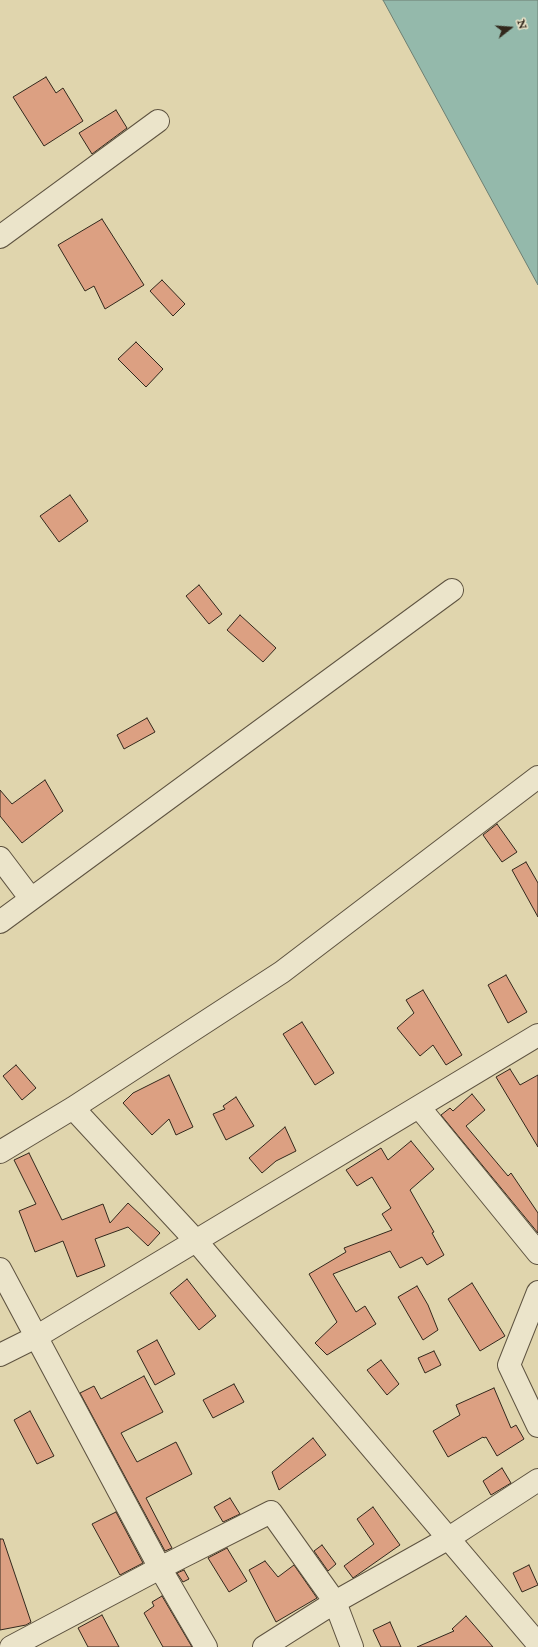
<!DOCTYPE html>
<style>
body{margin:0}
#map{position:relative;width:538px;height:1647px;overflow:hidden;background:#e0d5ad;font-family:"IM FELL English",serif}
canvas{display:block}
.north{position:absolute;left:490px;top:8px;width:40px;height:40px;-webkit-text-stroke:3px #ebe4ca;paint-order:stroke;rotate:73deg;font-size:11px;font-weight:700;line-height:16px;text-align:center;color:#32281c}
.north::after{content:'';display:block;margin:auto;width:14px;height:18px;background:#32281c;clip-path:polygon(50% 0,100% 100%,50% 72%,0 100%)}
</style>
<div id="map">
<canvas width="538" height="1647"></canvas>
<div class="north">N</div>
</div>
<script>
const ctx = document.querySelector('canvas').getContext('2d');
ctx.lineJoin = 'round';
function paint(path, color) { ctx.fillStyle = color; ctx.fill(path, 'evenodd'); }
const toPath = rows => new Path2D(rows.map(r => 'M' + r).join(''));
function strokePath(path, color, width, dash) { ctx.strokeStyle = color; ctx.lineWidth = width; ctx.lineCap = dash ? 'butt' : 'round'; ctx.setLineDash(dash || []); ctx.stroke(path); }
const water = toPath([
 [383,0,538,0,538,285,383,0]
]);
const building = toPath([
 [46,77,56,93,63,88,83,121,44,146,13,97,46,77],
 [116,110,127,128,92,154,79,133,116,110],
 [102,219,144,285,105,309,94,286,85,291,58,245,102,219],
 [162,280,185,304,173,316,150,291,162,280],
 [136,342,163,369,146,387,118,359,136,342],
 [70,495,88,521,59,542,40,516,70,495],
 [199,585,222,614,209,624,186,596,199,585],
 [240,615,276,648,263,662,227,630,240,615],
 [147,718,155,732,124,749,117,735,147,718],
 [45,780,63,811,22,843,0,816,0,790,12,804,45,780],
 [497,824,517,852,502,862,483,835,497,824],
 [526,862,538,883,538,917,512,870,526,862],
 [506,975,527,1012,508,1023,488,985,506,975],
 [423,990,462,1055,446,1065,433,1045,420,1056,397,1028,414,1013,406,1000,423,990],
 [302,1022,334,1073,315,1085,283,1034,302,1022],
 [16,1065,36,1088,22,1100,3,1076,16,1065],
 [510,1069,520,1085,538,1075,538,1147,496,1077,510,1069],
 [169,1075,193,1127,176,1135,169,1119,152,1135,123,1103,133,1093,169,1075],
 [472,1094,485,1110,466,1126,508,1176,511,1173,538,1213,538,1233,441,1115,450,1108,453,1111,472,1094],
 [236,1097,254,1126,226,1140,213,1114,225,1109,223,1106,236,1097],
 [285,1127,296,1151,276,1161,262,1173,249,1158,285,1127],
 [411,1141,434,1169,410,1190,434,1232,432,1233,444,1255,427,1265,422,1257,400,1268,390,1251,333,1274,356,1312,365,1306,376,1324,327,1355,315,1343,337,1322,309,1274,346,1252,344,1248,392,1230,382,1214,391,1208,372,1177,357,1186,346,1170,381,1148,388,1160,411,1141],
 [29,1153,62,1220,103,1204,110,1223,128,1203,160,1233,148,1246,128,1227,95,1239,105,1266,77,1277,63,1241,35,1252,19,1211,36,1204,14,1160,29,1153],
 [187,1279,216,1316,199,1330,170,1293,187,1279],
 [472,1283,505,1336,480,1351,448,1299,472,1283],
 [417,1286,428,1305,438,1330,423,1340,398,1297,417,1286],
 [157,1340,175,1374,155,1385,137,1351,157,1340],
 [434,1351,441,1365,425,1373,418,1358,434,1351],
 [381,1360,399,1384,387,1395,367,1370,381,1360],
 [144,1376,163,1412,121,1433,137,1462,176,1442,192,1474,146,1498,172,1548,165,1551,80,1393,94,1386,101,1399,144,1376],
 [234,1384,244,1402,213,1418,203,1400,234,1384],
 [494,1388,511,1428,516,1425,524,1439,497,1456,486,1437,484,1438,483,1437,448,1457,433,1431,460,1415,456,1405,494,1388],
 [30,1411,54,1456,37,1464,14,1420,30,1411],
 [313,1438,326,1455,279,1490,272,1472,313,1438],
 [502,1468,511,1483,491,1495,483,1481,502,1468],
 [230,1498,240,1514,223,1522,214,1507,230,1498],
 [373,1507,400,1545,353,1578,344,1566,374,1544,357,1519,373,1507],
 [116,1512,143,1563,120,1575,92,1524,116,1512],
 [0,1539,3,1539,31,1622,26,1625,0,1630,0,1539],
 [322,1545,336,1564,328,1571,314,1551,322,1545],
 [227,1548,247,1581,229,1592,208,1558,227,1548],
 [265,1561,278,1577,294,1565,317,1598,276,1622,249,1570,265,1561],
 [529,1565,538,1585,522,1592,513,1573,529,1565],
 [184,1570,189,1579,183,1582,177,1573,184,1570],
 [162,1596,192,1647,163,1647,144,1613,154,1606,152,1602,162,1596],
 [102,1615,119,1647,88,1647,78,1628,102,1615],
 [466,1616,493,1647,417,1647,454,1631,452,1629,466,1616],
 [390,1622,401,1647,381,1647,373,1630,390,1622]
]);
const minor = toPath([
 [0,237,158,121],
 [0,858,31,899],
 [0,922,452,590],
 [419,1107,538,1253],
 [73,1108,197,1242,538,1644],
 [0,1152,73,1108,282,972,538,777],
 [0,1269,160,1568,206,1647],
 [538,1292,509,1365,538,1426],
 [0,1355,36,1337,538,1035],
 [11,1647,160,1568,271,1512,335,1602,352,1647],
 [264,1647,335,1602,449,1538,538,1480]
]);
paint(water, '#94b9ab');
strokePath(water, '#6d7f72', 1);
paint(building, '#dca082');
strokePath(building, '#32281c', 1);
strokePath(minor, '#5e5340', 24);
strokePath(minor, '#ebe4ca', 22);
</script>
